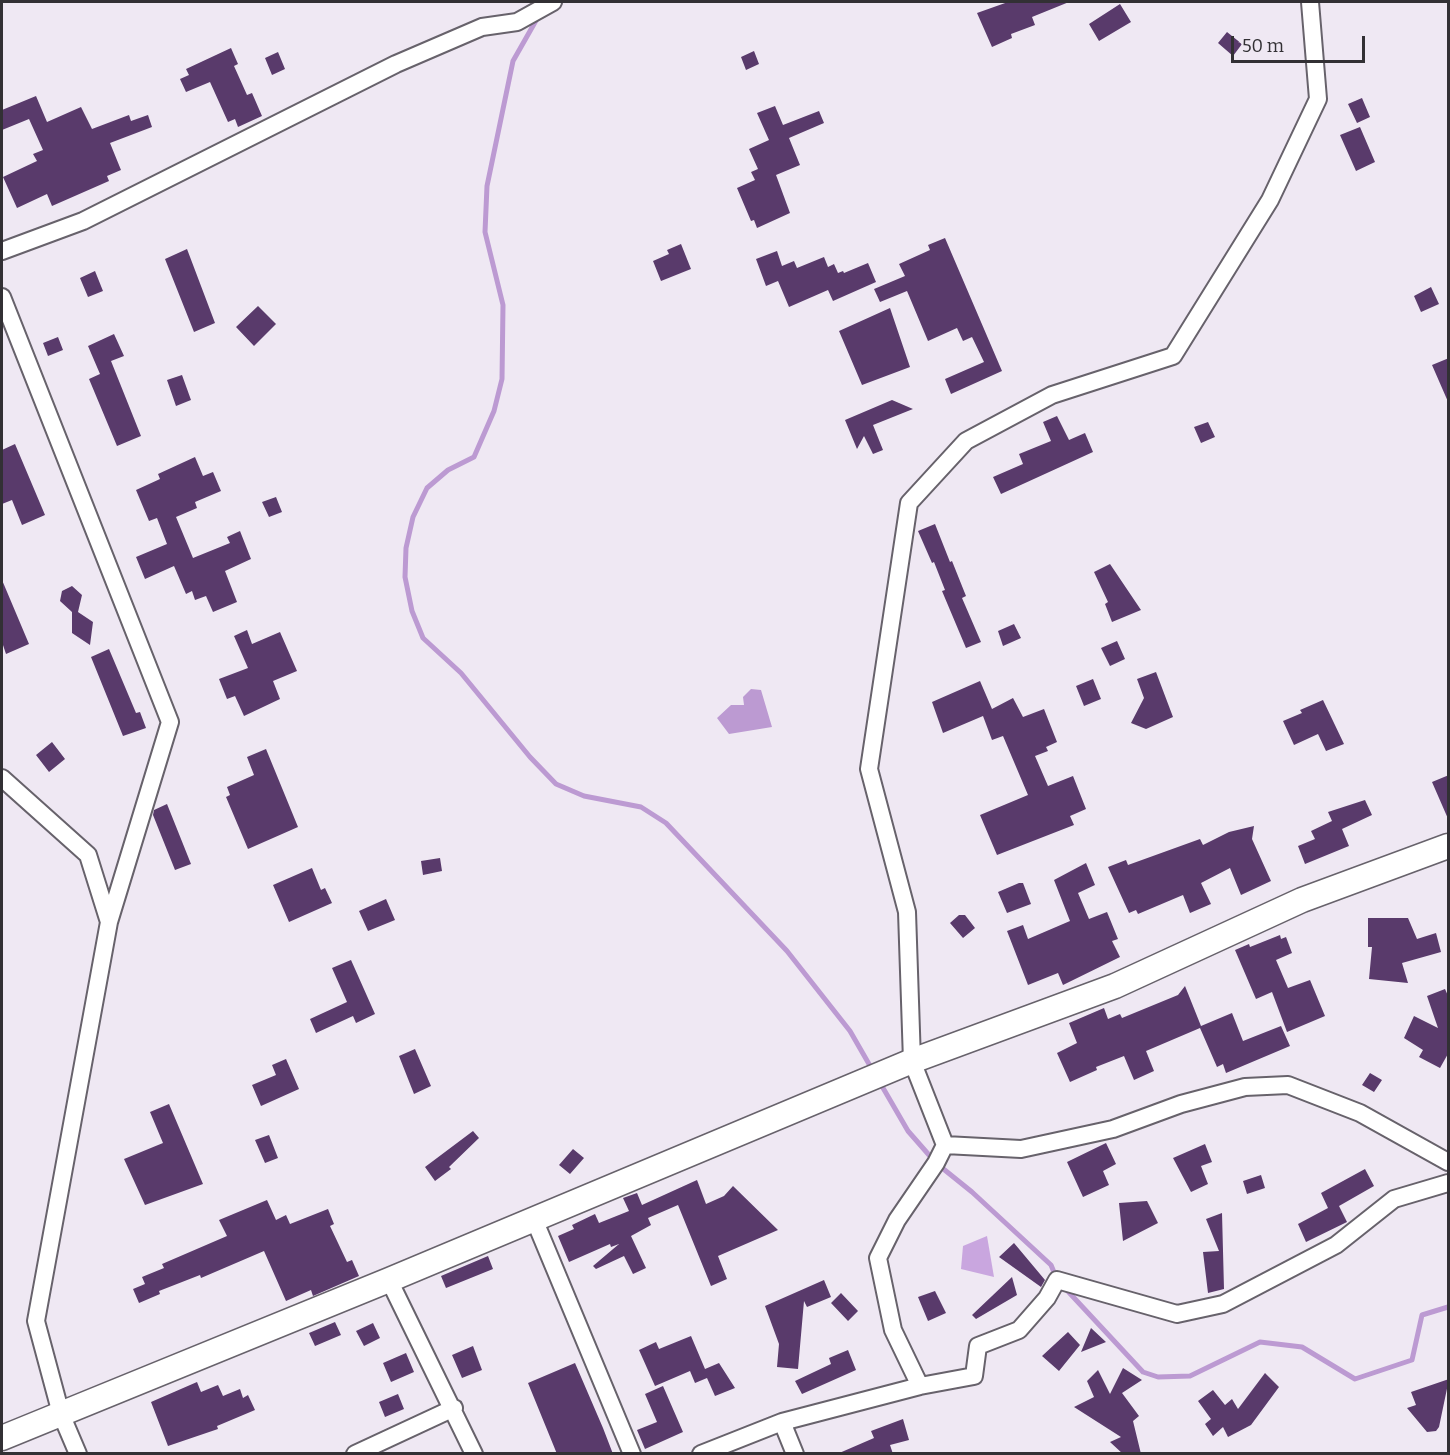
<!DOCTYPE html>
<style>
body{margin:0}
#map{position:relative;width:1450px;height:1455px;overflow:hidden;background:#efe8f3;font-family:Bitter,serif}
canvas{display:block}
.frame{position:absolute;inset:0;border:3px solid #323034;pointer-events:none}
.scale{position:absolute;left:1231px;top:36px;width:134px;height:27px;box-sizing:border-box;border:3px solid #323034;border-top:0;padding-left:8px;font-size:18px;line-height:21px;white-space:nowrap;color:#323034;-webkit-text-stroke:4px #efe8f3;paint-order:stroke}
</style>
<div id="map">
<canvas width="1450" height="1455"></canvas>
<div class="frame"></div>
<div class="scale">50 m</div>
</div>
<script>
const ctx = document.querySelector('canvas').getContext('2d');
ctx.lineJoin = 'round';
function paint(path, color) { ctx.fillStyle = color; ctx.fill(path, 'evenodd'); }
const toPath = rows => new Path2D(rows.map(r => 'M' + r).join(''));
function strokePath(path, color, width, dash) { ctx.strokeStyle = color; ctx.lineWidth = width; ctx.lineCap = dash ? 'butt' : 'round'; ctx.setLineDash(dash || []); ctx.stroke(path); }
const forest = toPath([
 [987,1236,994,1277,961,1269,963,1246]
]);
const water = toPath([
 [751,689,761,690,772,727,729,734,717,718,731,705,744,705,743,697]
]);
const stream = toPath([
 [538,17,513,61,487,186,485,232,503,305,502,379,494,411,474,457,448,470,427,488,413,517,406,548,405,577,412,611,423,638,461,673,530,757,556,784,584,796,641,807,666,823,787,951,850,1031,873,1071],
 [879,1081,908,1131,936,1163,972,1192,1051,1265,1056,1277],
 [1063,1286,1143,1372,1158,1377,1190,1376,1260,1342,1302,1347,1355,1379,1412,1360,1422,1315,1448,1307]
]);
const building = toPath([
 [1008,2,1069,2,1032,17,1035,25,1011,34,1012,38,992,47,977,13],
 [1120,4,1131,22,1099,41,1089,24],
 [1227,32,1242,44,1233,56,1218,43],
 [231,48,238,64,234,66,247,95,252,93,262,116,238,127,235,119,228,122,210,82,186,92,180,79,189,75,186,69],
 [754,51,759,64,746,70,741,57],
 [278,52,285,69,272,75,265,58],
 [36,96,47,122,81,107,92,129,129,115,131,121,148,115,152,127,110,143,121,170,107,176,109,181,52,206,47,194,17,208,3,177,37,161,33,154,43,150,29,119,2,130,2,110],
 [1362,98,1370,117,1357,123,1348,104],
 [775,106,783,125,819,111,824,123,789,138,800,165,776,175,790,213,757,228,754,220,751,221,737,188,755,180,751,172,758,169,749,149,769,140,757,113],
 [1360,127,1375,162,1356,171,1340,135],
 [945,238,1002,371,951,394,945,379,984,362,972,337,963,341,957,328,928,341,907,291,880,302,874,289,905,276,899,264,930,250,928,245],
 [681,244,691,269,661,281,653,261,669,254,667,250],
 [187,249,215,323,194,332,165,259],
 [777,251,782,266,794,261,797,268,824,257,828,267,834,264,838,273,843,271,844,273,868,263,876,282,833,301,828,290,789,307,778,281,766,286,756,259],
 [95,271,103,291,88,297,80,278],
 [1431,287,1439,304,1421,312,1414,296],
 [258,306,276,324,254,346,236,327],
 [890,308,910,367,862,385,839,331],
 [114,334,124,356,111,361,141,436,117,446,89,379,100,374,88,346],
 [58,337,63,350,48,356,43,343],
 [1449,358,1449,404,1432,365],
 [182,375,191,400,176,406,167,380],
 [892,400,913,409,873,425,883,450,873,454,864,436,857,449,845,420],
 [1057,416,1069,440,1085,433,1093,452,1001,494,993,477,1023,464,1019,454,1051,441,1043,422],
 [1208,422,1215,437,1201,443,1194,427],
 [15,444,45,515,22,525,12,500,2,504,2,450],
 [195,457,203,476,213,472,221,491,195,502,197,508,176,517,193,558,230,543,227,537,240,531,251,559,225,571,237,602,213,612,206,596,195,600,192,591,186,594,174,566,145,579,136,557,167,544,157,518,149,521,136,490,160,479,158,474],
 [276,497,282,512,269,517,262,502],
 [935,524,950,562,952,561,966,596,962,598,981,642,966,648,942,591,945,590,934,562,932,563,918,531],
 [1110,564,1141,610,1112,622,1105,604,1108,602,1094,572],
 [2,580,29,644,6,654,2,642],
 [72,586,82,595,78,612,93,622,90,645,72,633,72,612,60,601,62,591],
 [1014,624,1021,638,1003,646,998,631],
 [247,630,252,644,280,632,297,671,273,681,280,699,244,716,235,696,227,699,219,679,248,668,234,636],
 [1117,641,1125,659,1110,666,1101,648],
 [109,649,136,713,140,712,146,728,123,736,91,657],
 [1156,672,1173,717,1146,729,1131,723,1144,698,1137,679],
 [1093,679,1101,699,1084,706,1076,686],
 [980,681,992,709,1013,698,1023,717,1044,709,1057,742,1046,747,1048,751,1035,756,1048,786,1073,776,1086,809,1070,816,1074,825,997,855,980,815,1028,795,1003,736,992,740,983,716,943,733,932,702],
 [1323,700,1344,744,1326,751,1318,734,1294,745,1283,721,1302,713,1300,710],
 [52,742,65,759,49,772,36,755],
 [266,749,298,827,248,849,226,797,230,795,227,787,254,775,247,757],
 [1449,775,1449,821,1432,782],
 [1365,800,1372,815,1342,829,1349,846,1305,864,1298,846,1315,839,1311,831,1332,821,1328,812],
 [167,804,191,864,175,870,153,815,154,810],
 [1254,826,1252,839,1271,881,1241,895,1230,868,1201,883,1211,904,1190,913,1183,895,1138,914,1136,910,1129,913,1108,867,1126,860,1128,865,1200,839,1203,845,1229,832],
 [440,858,442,871,423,875,421,861],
 [1086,863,1095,885,1078,893,1089,919,1107,912,1118,939,1112,941,1120,957,1063,985,1058,973,1028,985,1007,931,1023,925,1028,939,1070,921,1054,880],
 [312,868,321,890,325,888,332,903,289,922,273,885],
 [1019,883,1023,883,1031,904,1007,913,998,892],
 [386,899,395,920,368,931,359,911],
 [959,915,965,915,975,928,963,938,950,923],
 [1368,918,1408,918,1417,939,1436,933,1441,952,1402,963,1408,983,1369,979,1372,947,1368,947],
 [1280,935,1281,939,1286,937,1292,953,1276,960,1288,988,1310,980,1325,1016,1287,1032,1272,992,1256,999,1235,950,1249,944,1250,947],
 [351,960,375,1014,356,1023,353,1016,316,1033,310,1019,347,1002,332,968],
 [1185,986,1201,1026,1232,1013,1243,1041,1281,1026,1290,1046,1226,1073,1223,1064,1217,1067,1200,1028,1146,1051,1154,1071,1134,1080,1124,1056,1096,1067,1097,1070,1070,1082,1057,1053,1077,1043,1069,1023,1104,1008,1108,1019,1120,1014,1122,1018,1178,995],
 [1445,989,1449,998,1449,1052,1440,1068,1419,1057,1423,1050,1404,1038,1414,1016,1438,1028,1427,996],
 [415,1049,431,1086,414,1094,399,1056],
 [286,1059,299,1089,261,1106,252,1085,276,1075,272,1065],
 [1370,1073,1382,1080,1374,1092,1362,1085],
 [169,1104,203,1184,145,1205,124,1159,163,1143,150,1112],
 [473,1131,479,1138,449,1167,451,1169,435,1181,425,1167],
 [269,1135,278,1158,265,1163,255,1140],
 [1106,1143,1116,1164,1103,1171,1109,1185,1083,1197,1067,1162],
 [1205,1144,1212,1162,1201,1166,1208,1184,1191,1192,1173,1158],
 [573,1149,584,1158,570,1174,559,1165],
 [1365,1169,1374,1186,1339,1206,1347,1222,1306,1242,1298,1224,1328,1208,1321,1193],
 [1261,1175,1265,1188,1247,1194,1243,1181],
 [697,1180,706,1204,724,1196,733,1186,778,1230,718,1256,727,1279,711,1286,678,1205,648,1218,651,1225,631,1236,646,1268,633,1274,624,1256,596,1269,593,1266,619,1244,611,1247,610,1244,569,1262,558,1236,574,1229,572,1225,595,1214,599,1223,629,1211,623,1198,637,1193,642,1205],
 [267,1200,276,1220,286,1215,290,1224,328,1209,334,1224,330,1226,347,1262,352,1260,359,1276,313,1296,311,1290,286,1301,264,1251,201,1278,200,1275,159,1291,160,1294,139,1303,133,1289,145,1284,142,1277,164,1268,162,1264,227,1236,219,1220],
 [1147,1201,1158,1223,1123,1241,1119,1203],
 [1222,1213,1224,1289,1208,1293,1203,1252,1219,1251,1206,1219],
 [1014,1243,1045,1280,1041,1287,999,1257],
 [488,1256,493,1269,446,1288,441,1276],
 [1012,1277,1017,1295,976,1319,972,1315],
 [824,1280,831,1297,807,1307,804,1301,798,1369,777,1367,779,1344,765,1306],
 [935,1291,946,1313,928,1321,918,1297],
 [841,1293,858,1311,848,1321,831,1303],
 [335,1322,341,1335,315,1346,309,1333],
 [373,1323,380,1338,364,1346,356,1331],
 [1091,1328,1106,1342,1081,1352],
 [1068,1332,1080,1345,1059,1371,1042,1356],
 [691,1336,705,1369,719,1363,735,1388,715,1396,707,1378,695,1383,690,1371,655,1386,639,1350,656,1342,659,1349],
 [473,1346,482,1370,462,1378,452,1355],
 [848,1350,856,1370,802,1394,795,1381,831,1364,829,1358],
 [406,1353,414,1372,391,1382,383,1363],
 [575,1363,603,1428,613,1454,557,1454,528,1383],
 [1123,1368,1142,1380,1122,1393,1139,1416,1133,1421,1141,1454,1123,1454,1110,1442,1121,1437,1074,1407,1094,1397,1087,1381,1098,1370,1110,1394],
 [1265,1373,1279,1387,1251,1425,1228,1437,1223,1427,1213,1436,1205,1424,1211,1419,1198,1401,1213,1390,1225,1405,1232,1399,1238,1409],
 [1449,1379,1439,1427,1436,1431,1427,1432,1407,1408,1416,1405,1411,1392],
 [197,1382,201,1392,218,1385,223,1396,240,1389,243,1398,248,1395,255,1410,217,1426,218,1429,168,1446,151,1402],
 [663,1386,683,1432,645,1449,637,1430,657,1422,645,1394],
 [398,1394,404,1409,385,1417,379,1402],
 [903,1419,909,1440,890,1445,893,1454,837,1454,874,1438,871,1431]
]);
const street = toPath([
 [2,251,83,221,396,64,482,27,517,22,553,2],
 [2,297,170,722,109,922,36,1321,61,1414,78,1454],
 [2,778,88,855,109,922],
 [945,1145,1021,1149,1113,1129,1181,1104,1245,1087,1288,1085,1360,1113,1448,1162],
 [534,1219,632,1454],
 [389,1280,474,1454],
 [920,1386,893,1330,878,1258,897,1220,936,1163,945,1145,912,1061,907,912,869,769,909,503,966,441,1052,395,1173,356,1270,200,1318,99,1310,2],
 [782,1422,795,1454],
 [355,1454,454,1408],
 [701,1454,782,1422,920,1386,974,1376,978,1346,1019,1330,1047,1298,1057,1280,1177,1314,1223,1304,1336,1245,1394,1199,1448,1183]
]);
const secondary = toPath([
 [2,1438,389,1280,912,1061,1115,986,1302,900,1448,846]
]);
paint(forest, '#c9a6df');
paint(water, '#bc9ad2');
strokePath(stream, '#bc9ad2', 5);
paint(building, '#593a6b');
strokePath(street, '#67626b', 20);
strokePath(secondary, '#67626b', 27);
strokePath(street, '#fff', 16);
strokePath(secondary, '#fff', 24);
</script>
